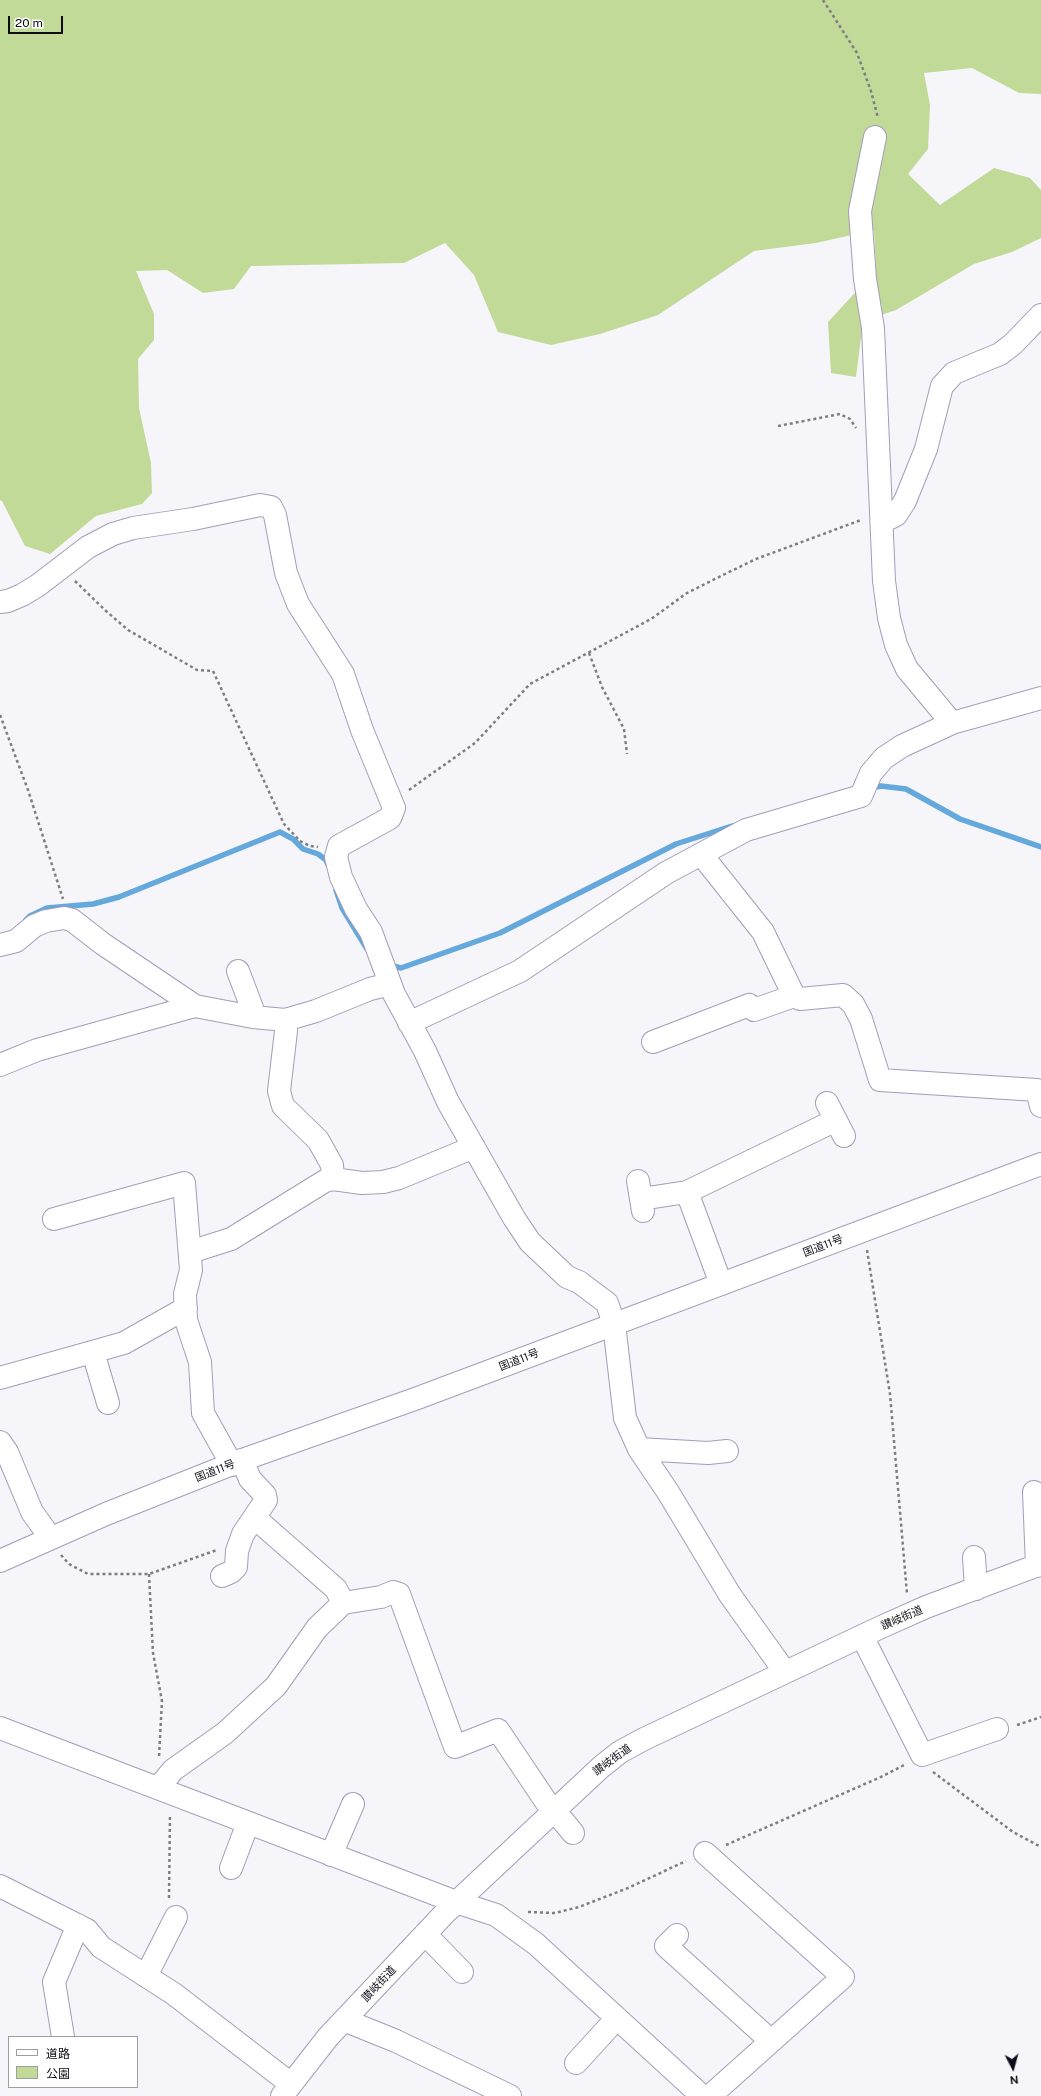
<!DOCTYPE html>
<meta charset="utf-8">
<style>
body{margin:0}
#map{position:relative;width:1041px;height:2096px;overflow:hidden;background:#f6f5fa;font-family:"Public Sans","Noto Sans JP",sans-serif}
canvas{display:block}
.legend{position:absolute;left:8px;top:2036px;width:130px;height:52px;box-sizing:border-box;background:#fff;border:1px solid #9f9ea2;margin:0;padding:5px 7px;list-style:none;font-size:12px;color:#0e0c16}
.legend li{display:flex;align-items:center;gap:8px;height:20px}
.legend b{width:20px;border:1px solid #9f9ea2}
.north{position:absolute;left:993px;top:2048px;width:40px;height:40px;-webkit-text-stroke:3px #fff;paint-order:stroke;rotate:174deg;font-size:11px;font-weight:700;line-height:16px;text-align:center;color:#0e0c16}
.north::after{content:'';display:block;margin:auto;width:14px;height:18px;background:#0e0c16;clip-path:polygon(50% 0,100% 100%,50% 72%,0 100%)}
.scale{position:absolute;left:8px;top:16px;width:55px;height:18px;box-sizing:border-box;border:2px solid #0e0c16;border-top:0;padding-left:5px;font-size:12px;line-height:14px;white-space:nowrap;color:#0e0c16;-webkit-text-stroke:3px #fff;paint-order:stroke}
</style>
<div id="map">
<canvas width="1041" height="2096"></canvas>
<ul class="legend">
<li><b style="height:5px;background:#fff"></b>道路</li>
<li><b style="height:11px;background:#c2da98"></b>公園</li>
</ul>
<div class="north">N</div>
<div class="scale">20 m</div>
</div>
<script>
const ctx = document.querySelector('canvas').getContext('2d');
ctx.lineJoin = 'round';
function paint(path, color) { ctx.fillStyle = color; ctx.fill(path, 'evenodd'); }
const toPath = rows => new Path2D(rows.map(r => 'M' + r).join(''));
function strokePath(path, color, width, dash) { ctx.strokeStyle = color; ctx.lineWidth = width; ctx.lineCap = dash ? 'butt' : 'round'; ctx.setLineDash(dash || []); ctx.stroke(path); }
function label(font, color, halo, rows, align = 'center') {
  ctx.font = font + ' "Public Sans","Noto Sans JP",sans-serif'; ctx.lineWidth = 3.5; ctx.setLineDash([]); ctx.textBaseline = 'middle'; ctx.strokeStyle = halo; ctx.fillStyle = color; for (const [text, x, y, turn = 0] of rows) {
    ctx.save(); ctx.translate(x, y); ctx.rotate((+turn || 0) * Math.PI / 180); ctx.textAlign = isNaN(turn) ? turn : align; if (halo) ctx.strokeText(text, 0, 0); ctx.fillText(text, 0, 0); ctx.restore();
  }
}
const green = toPath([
 [0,0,1041,0,1041,94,1019,93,972,68,924,73,930,105,928,149,908,174,940,205,994,168,1030,178,1041,190,1041,238,1012,252,974,264,896,310,863,321,856,377,831,373,828,322,876,270,874,230,816,243,754,251,658,315,600,334,551,345,498,332,474,275,445,243,404,263,251,266,234,289,203,293,167,270,136,271,154,314,154,340,138,359,139,408,151,463,152,493,142,504,96,516,50,554,25,546,2,501,0,500]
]);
const stream = toPath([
 [871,788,881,786,906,789,960,819,1041,847],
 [336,890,342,908,367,949],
 [26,920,30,916,47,908,93,904,119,897,280,832,293,839,303,849,318,854,326,860,328,865],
 [389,965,401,968,500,933,676,844,732,826]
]);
const path = toPath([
 [823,0,857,53,871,91,878,118],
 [778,426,840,414,850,419,856,428],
 [75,581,106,611,128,630,197,670,213,671,284,824,300,841,310,846,318,847],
 [589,653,602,687,624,729,627,754],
 [0,715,28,790,63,899],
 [409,790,475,743,530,684,651,619,687,593,725,574,756,559,861,520],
 [867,1250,890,1394,907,1594],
 [61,1555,69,1564,88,1574,149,1574,217,1550],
 [149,1574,153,1653,162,1701,159,1757],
 [1017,1725,1041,1717],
 [933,1772,1013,1832,1041,1847],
 [726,1845,883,1776,906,1764],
 [169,1898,170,1814],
 [528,1912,555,1913,579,1907,628,1888,686,1861]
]);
const street = toPath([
 [875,137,860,211,865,279,873,328,884,581,889,618,896,645,907,669,952,723],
 [882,522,896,515,905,501,926,449,942,386,954,373,1000,354,1013,344,1041,315],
 [0,602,8,601,22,595,37,586,88,547,113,534,133,528,193,519,260,505,271,507,275,515,286,573,298,604,343,674,362,730,394,808,390,818,339,846,336,857,341,877,356,909,371,932,394,994,425,1051,448,1102,514,1218,530,1242,567,1277,579,1282,607,1303,614,1324,625,1418,639,1449,668,1492,730,1595,785,1672],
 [701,854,763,932,794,996,800,999,843,995,853,1004,861,1019,880,1080,1037,1090,1041,1106],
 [0,945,16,941,34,926,46,921,64,918,72,920,103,944,195,1006],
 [238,971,252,1008,253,1017],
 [285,1020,286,1031,279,1091,283,1106,318,1140,332,1165,333,1179],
 [409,1023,520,971,666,873,746,830,861,796,871,773,884,758,902,746,952,723,1041,698],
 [653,1042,749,1005,754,1010,794,996],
 [0,1065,37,1050,195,1006,253,1017,285,1020,316,1011,370,989,390,984],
 [827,1103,844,1136],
 [638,1181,643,1211],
 [687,1192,721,1284],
 [641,1199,687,1192,836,1120],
 [54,1219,184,1183,191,1270,185,1294,186,1320,200,1362,203,1413,232,1465],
 [190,1252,231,1239,325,1181,333,1179,362,1183,383,1182,399,1178,474,1147],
 [93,1352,108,1403],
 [0,1378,124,1343,186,1308],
 [0,1442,7,1452,32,1512,50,1537],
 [639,1449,708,1453,727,1451],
 [1034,1492,1037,1566],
 [255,1518,336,1589,343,1603],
 [974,1557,976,1589],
 [222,1576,231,1572,236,1567,237,1551,243,1534,266,1500,265,1495,250,1479,242,1460],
 [862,1636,922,1755,997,1729],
 [0,1728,456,1902,496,1915,536,1944,702,2096],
 [158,1788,173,1770,225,1733,276,1686,317,1628,343,1603,381,1597,393,1592,399,1594,455,1747,498,1730,553,1812],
 [554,1810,573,1833],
 [705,1853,843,1977,710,2096],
 [331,1855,353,1804],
 [231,1868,248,1823],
 [0,1886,87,1930,101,1947,174,1994,291,2084],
 [425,1934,462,1972],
 [677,1935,666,1946,771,2041],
 [146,1976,176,1917],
 [344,2020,396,2041,510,2096],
 [63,2037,54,1982,78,1925],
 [576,2063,617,2018],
 [282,2096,328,2037,445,1913,601,1767,620,1752,644,1739,879,1628,926,1607,1041,1564]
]);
const highway = toPath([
 [0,1561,106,1514,242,1460,415,1399,1041,1164]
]);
const streetNames = [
 ["国道11号",823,1246,-21],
 ["国道11号",519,1360,-21],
 ["国道11号",215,1471,-21],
 ["讃岐街道",902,1618,-23],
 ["讃岐街道",612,1760,-36],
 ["讃岐街道",379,1984,-47]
];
paint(green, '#c2da98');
strokePath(stream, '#64a8dc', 5.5);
strokePath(street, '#a39db9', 24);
strokePath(highway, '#a39db9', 24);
strokePath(path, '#7e7d85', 2.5, [3, 3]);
strokePath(street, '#fff', 22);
strokePath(highway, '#fff', 22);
label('11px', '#0e0c16', '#fff', streetNames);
</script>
